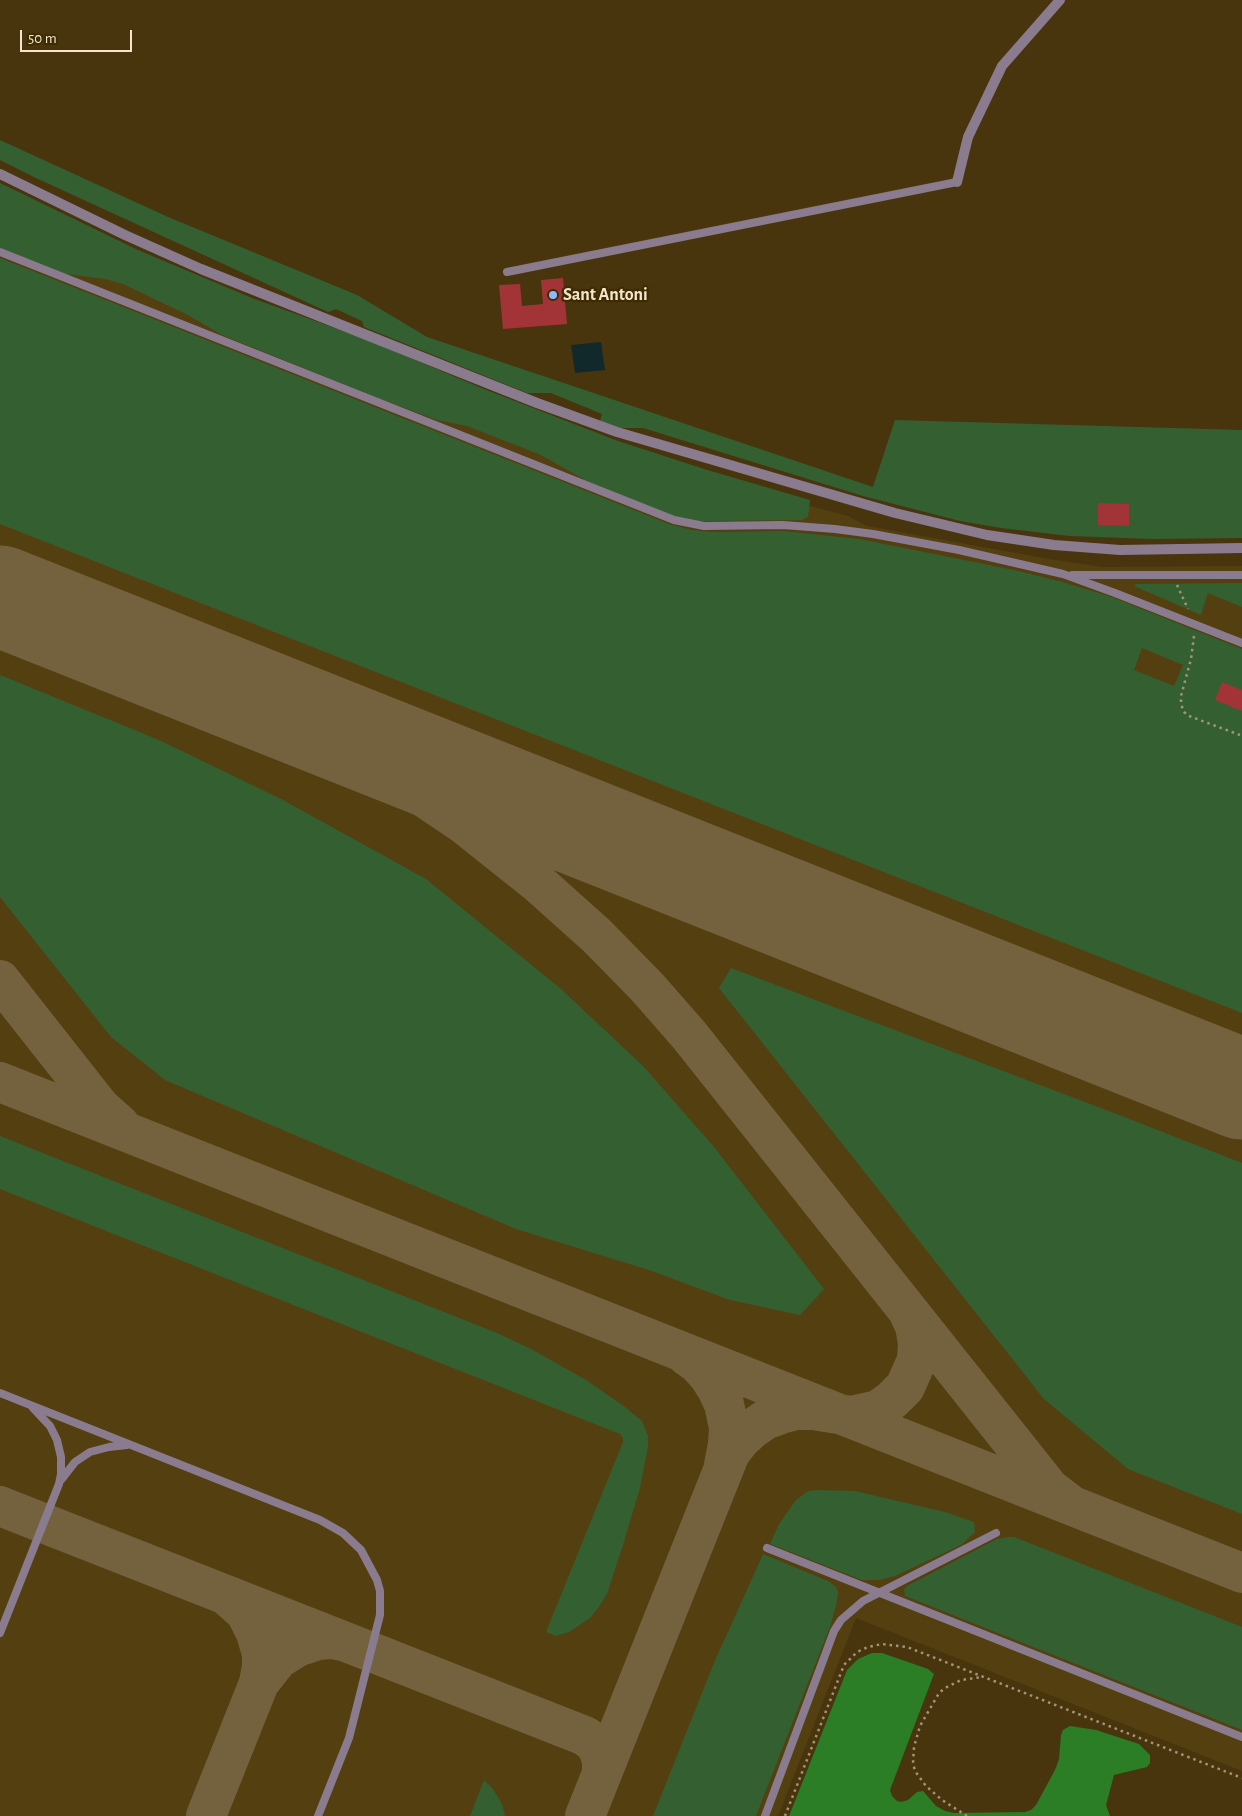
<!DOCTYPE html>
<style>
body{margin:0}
#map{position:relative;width:1242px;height:1816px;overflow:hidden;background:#48350e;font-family:"Alegreya Sans",sans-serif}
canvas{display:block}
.scale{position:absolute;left:20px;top:30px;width:112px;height:22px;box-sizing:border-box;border:2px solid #f4e5cb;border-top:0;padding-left:6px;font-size:15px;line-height:18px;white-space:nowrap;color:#f4e5cb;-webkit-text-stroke:4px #3d2b02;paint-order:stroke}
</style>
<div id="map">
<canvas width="1242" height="1816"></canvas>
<div class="scale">50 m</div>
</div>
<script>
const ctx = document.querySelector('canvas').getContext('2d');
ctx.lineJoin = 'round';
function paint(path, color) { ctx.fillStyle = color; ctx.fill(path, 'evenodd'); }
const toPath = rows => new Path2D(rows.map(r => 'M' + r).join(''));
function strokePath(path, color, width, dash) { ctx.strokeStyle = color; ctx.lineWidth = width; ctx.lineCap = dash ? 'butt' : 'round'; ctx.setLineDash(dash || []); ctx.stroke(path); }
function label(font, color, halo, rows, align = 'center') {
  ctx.font = font + ' "Alegreya Sans",sans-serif'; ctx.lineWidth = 4.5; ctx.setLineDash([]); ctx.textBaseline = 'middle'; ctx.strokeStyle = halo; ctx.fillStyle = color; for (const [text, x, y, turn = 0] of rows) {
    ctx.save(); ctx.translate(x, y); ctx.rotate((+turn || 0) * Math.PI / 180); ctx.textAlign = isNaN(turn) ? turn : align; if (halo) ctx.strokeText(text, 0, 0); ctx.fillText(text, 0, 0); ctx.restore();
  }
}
const built = toPath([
 [0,190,114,244,605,443,776,497,848,516,867,526,1049,559,1102,567,1242,566,1242,1771,856,1618,778,1816,0,1816]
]);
const green = toPath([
 [0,140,168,217,357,295,427,337,873,487,895,420,1242,430,1242,538,1152,539,1070,536,1001,528,960,521,863,496,643,428,620,428,600,421,602,414,551,393,527,393,364,327,362,321,336,309,328,312,36,178,0,160],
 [0,183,138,250,252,298,365,339,484,389,618,441,704,469,810,500,808,517,802,520,713,521,694,521,670,515,587,481,541,455,467,426,437,420,378,398,222,335,188,315,123,284,105,279,66,274,0,248],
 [0,258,669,524,692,530,713,532,784,531,859,539,1014,570,1059,581,1109,596,1242,649,1242,1013,0,524],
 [1142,648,1183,665,1174,686,1134,670],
 [1242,583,1242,607,1208,593,1201,615,1134,586,1136,584],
 [0,675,159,740,281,799,426,879,561,989,643,1066,714,1147,824,1289,800,1315,730,1300,652,1271,516,1229,165,1080,111,1037,0,897],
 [731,968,1114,1113,1242,1163,1242,1514,1128,1469,1044,1399,719,988],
 [0,1136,497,1333,531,1349,586,1380,625,1407,642,1421,648,1436,648,1446,640,1488,622,1548,607,1594,598,1608,590,1618,569,1632,556,1636,546,1632,623,1442,623,1438,620,1434,0,1189],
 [818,1490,855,1491,945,1512,974,1522,975,1532,961,1545,895,1576,880,1580,862,1580,770,1544,779,1524,796,1500,808,1491],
 [1008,1537,1014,1537,1242,1627,1242,1730,905,1596,904,1589,907,1586,997,1539],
 [763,1554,828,1581,836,1587,838,1592,837,1601,831,1624,756,1816,653,1816,714,1663],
 [484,1780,493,1789,502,1804,505,1816,470,1816]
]);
const forest = toPath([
 [872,1653,882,1653,928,1669,934,1674,890,1790,892,1796,897,1801,901,1802,908,1800,917,1792,923,1791,936,1806,945,1811,954,1813,1025,1812,1031,1810,1036,1805,1055,1770,1059,1759,1061,1735,1063,1730,1070,1726,1096,1730,1139,1744,1150,1755,1150,1763,1147,1767,1114,1775,1106,1805,1110,1816,789,1816,847,1670,858,1659]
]);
const water = toPath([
 [601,342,605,370,575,373,571,345]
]);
const taxiway = toPath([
 [5,598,253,702,358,756,410,788,465,825,539,884,597,936,647,987,689,1035,1049,1488,1071,1505],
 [0,980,100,1107,120,1125],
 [0,1082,1242,1573],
 [687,1356,697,1363,708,1375,717,1389,724,1404,729,1428,728,1444,724,1465],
 [0,1506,585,1736,593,1742,599,1750,602,1762,602,1773],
 [226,1595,246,1613,256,1633,262,1654,262,1666,259,1683,278,1659,297,1647,318,1640,331,1639,343,1641],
 [206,1816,259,1683],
 [585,1816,730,1453,740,1440,752,1429,765,1420,781,1414,796,1410,813,1410,851,1416,878,1410,892,1400,905,1387,917,1360,918,1343,915,1326,908,1311]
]);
const runway = toPath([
 [0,596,1242,1089]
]);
const building = toPath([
 [563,278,567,324,503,329,499,285,520,284,522,306,543,304,541,280],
 [1098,503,1129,504,1129,526,1098,525],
 [1222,682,1242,690,1242,711,1215,700]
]);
const path = toPath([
 [1177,585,1188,609],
 [1194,636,1191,659,1181,696,1181,704,1184,712,1189,716,1240,735],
 [785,1816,844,1665,857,1652,868,1647,882,1644,907,1647,1242,1778],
 [967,1816,942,1800,926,1786,915,1771,913,1763,914,1747,920,1726,939,1693,945,1688,961,1680,982,1677]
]);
const lane = toPath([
 [0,252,674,520,704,526,783,525,835,529,873,534,959,550,1063,574,1115,593,1242,643],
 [507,272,957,182],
 [1072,575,1242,575],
 [0,1393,320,1520,343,1533,361,1550,377,1580,380,1591,380,1615,349,1738,318,1816],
 [61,1480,75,1462,90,1452,109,1447,127,1445],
 [767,1548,1242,1737],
 [0,1633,59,1484,61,1474,61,1457,57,1440,50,1426,33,1408],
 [765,1816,834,1631,841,1620,863,1601,996,1533]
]);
const street = toPath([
 [0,174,125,235,201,269,537,403,617,432,895,513,987,535,1054,545,1120,550,1242,548],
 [957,182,968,137,1002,66,1060,0]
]);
const markers = [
 [553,295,5,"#92b7fd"]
];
const poiNames = [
 ["Sant Antoni",563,295]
];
paint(built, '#543f10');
paint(green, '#346031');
paint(forest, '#2b7d26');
paint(water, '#12292b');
strokePath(taxiway, '#74623e', 40);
strokePath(runway, '#74623e', 101);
paint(building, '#a23438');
strokePath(path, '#a59474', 2.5, [2.5, 4]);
strokePath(lane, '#8b7b8e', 8);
strokePath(street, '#8b7b8e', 10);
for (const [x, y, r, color] of markers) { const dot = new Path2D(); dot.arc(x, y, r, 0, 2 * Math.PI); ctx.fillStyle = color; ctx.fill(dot); strokePath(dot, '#3d2b02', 2); }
label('bold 18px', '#f4e5cb', '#3d2b02', poiNames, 'left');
</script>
